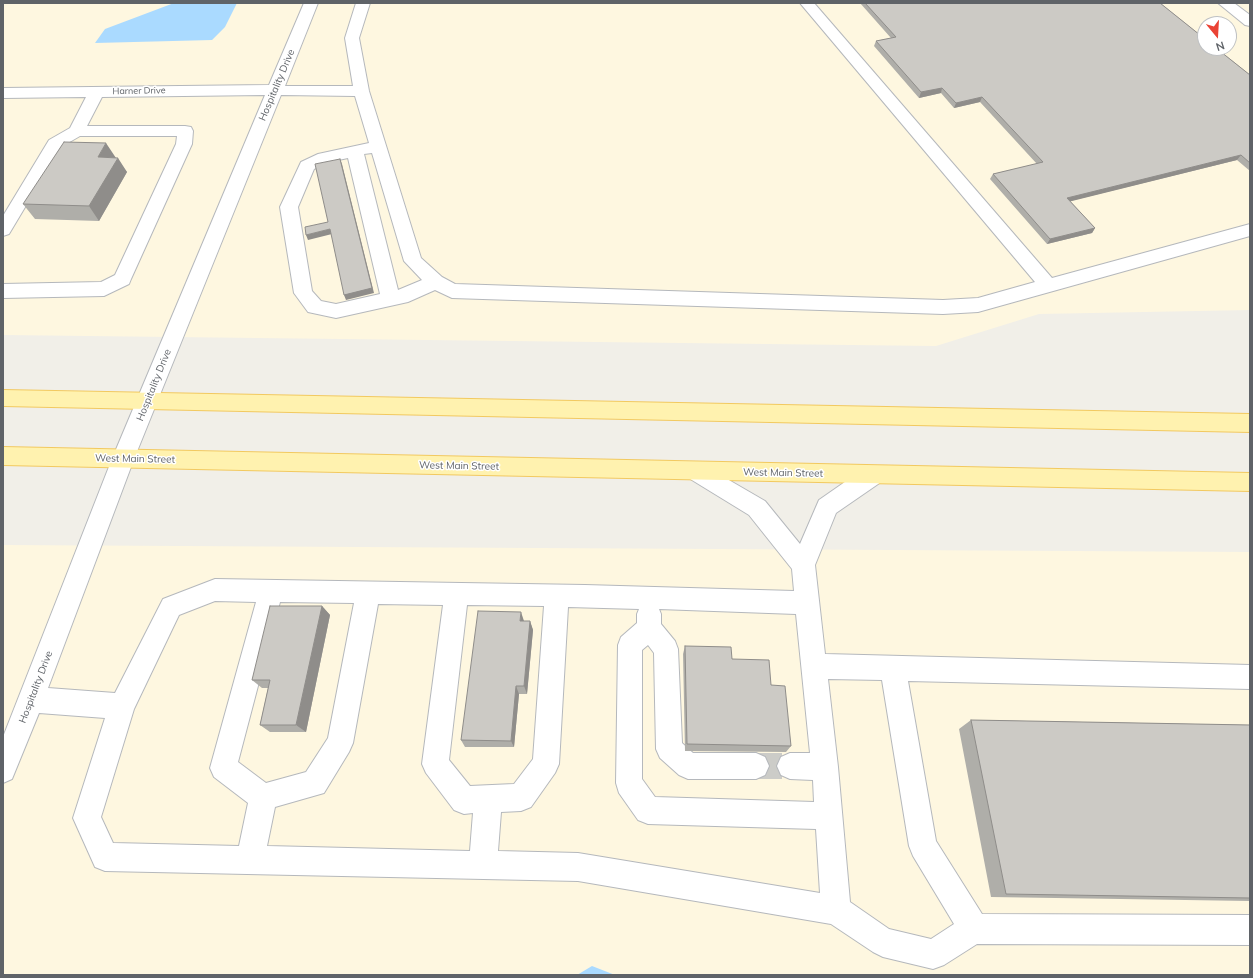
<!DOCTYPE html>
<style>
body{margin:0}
#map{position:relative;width:1253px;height:978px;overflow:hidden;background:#f1efe8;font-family:Mulish,sans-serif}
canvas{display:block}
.frame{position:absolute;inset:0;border:4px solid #5f6368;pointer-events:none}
.north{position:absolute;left:1197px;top:16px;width:40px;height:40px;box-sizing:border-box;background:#fff;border:1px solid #bfc1c3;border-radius:50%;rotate:162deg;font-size:11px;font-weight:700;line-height:16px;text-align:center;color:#5f6368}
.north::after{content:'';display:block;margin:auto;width:14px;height:18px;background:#ea4335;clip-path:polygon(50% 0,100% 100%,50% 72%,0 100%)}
</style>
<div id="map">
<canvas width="1253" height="978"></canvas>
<div class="frame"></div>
<div class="north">N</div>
</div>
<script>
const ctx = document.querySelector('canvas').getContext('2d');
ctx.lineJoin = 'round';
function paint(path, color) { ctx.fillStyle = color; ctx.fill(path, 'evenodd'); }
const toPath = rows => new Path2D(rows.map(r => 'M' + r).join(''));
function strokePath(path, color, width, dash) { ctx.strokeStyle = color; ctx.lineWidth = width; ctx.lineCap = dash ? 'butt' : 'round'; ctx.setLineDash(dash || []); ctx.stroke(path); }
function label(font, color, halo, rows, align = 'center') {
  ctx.font = font + ' Mulish,sans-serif'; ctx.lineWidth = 3; ctx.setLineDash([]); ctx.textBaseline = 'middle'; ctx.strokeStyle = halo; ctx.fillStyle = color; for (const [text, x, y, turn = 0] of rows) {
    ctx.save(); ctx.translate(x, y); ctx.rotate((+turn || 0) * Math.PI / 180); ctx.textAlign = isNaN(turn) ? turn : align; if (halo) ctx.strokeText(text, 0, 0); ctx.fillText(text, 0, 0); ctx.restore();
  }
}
const commercial = toPath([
 [3,3,1250,3,1250,310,1039,314,936,346,3,335],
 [1205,24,1229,24,1229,48,1205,48],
 [3,545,1250,552,1250,975,3,975]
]);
const water = toPath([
 [174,3,237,3,225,27,212,40,95,43,105,29],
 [592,966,615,975,577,975]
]);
const minorTunnel = toPath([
 [756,766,790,766]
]);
const minor = toPath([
 [304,3,318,3,285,86,353,86,345,38,356,3,370,3,359,38,369,91,421,258,442,277,455,284,943,300,978,298,1035,282,800,3,814,3,1052,278,1250,224,1250,236,978,312,943,314,452,298,435,290,408,302,336,318,308,312,294,293,280,207,301,162,318,154,369,143,355,96,281,95,134,459,48,688,115,693,163,599,215,579,585,585,794,591,792,569,749,515,687,477,684,471,687,465,695,462,703,465,765,501,800,544,819,500,865,468,873,466,881,468,884,475,881,482,836,513,815,565,825,654,1250,665,1250,689,908,681,936,841,982,914,1250,915,1250,945,977,944,944,965,933,969,883,957,873,952,831,924,578,881,105,871,95,867,73,818,105,718,39,713,12,779,3,783,3,737,112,459,265,95,102,97,87,126,185,126,191,127,193,131,192,144,131,279,129,284,104,296,3,298,3,284,101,282,115,275,176,144,177,136,80,136,61,147,9,234,3,236,3,216,49,140,70,128,86,97,3,98,3,88,269,85,304,3],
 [372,153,404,261,422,280,398,290,364,154,372,153],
 [348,158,380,294,336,304,321,301,312,291,298,207,314,169,329,162,348,158],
 [215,601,256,602,210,768,214,777,248,803,239,846,113,843,101,817,134,709,179,615,215,601],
 [280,602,354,603,328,738,306,772,266,783,238,762,280,602],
 [378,604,443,605,422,764,426,773,454,810,464,814,473,813,470,851,267,846,275,807,324,793,349,752,353,743,378,604],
 [467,605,544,606,533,759,514,784,470,786,449,760,467,605],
 [568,607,639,609,637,614,637,623,621,637,618,645,616,783,619,793,638,820,648,824,816,829,820,893,578,853,498,851,501,812,521,811,531,807,555,773,559,764,568,607],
 [659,609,796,614,810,753,790,753,781,757,777,766,781,775,790,779,813,780,814,802,655,797,642,779,642,650,648,645,654,653,656,749,660,758,679,775,688,779,756,779,765,775,769,766,765,757,756,753,693,753,682,743,678,649,675,641,661,624,661,614,659,609],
 [828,679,882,680,909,846,913,856,954,924,931,939,889,929,850,902,838,767,828,679],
 [1218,3,1234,3,1250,15,1250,26,1245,25,1218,3]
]);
const major = toPath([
 [3,390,1250,414,1250,432,3,406,3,390],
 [3,447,1250,473,1250,491,3,465,3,447]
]);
const wall = toPath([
 [860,3,1160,3,1250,75,1250,171,1237,160,1070,201,1095,228,1092,233,1047,244,990,179,993,174,1037,164,980,102,954,108,941,93,919,98,874,46,876,41,891,38],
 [115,158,127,172,99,221,35,219,23,204],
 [322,606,330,615,306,732,270,732,260,725,268,688,262,688,252,680],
 [530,621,533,630,527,694,519,694,514,747,465,747,461,740],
 [685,646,732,659,771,685,791,746,786,752,685,751,683,654],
 [971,720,1250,725,1250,901,991,897,959,729]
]);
const shadedWall = toPath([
 [942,88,941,93,919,98,921,92],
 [982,97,980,102,954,108,956,103],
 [106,143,116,158,98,157],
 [1241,155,1237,160,1064,203,1067,198],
 [118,158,127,172,99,221,89,206],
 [340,159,342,164,374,293,346,300,344,295],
 [1095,228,1092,233,1047,244,1050,239],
 [330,229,332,234,308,240,306,235],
 [322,606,330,615,306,732,296,725],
 [521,612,524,621,520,621],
 [530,621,533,630,527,694,524,686],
 [516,686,519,694,514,747,511,741]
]);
const building = toPath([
 [865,3,1160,3,1205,39,1205,48,1216,48,1250,75,1250,163,1241,155,1067,198,1095,228,1050,239,993,174,1043,162,982,97,956,103,942,88,921,92,876,41,896,37,865,3],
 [64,142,106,143,98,157,118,158,89,206,23,204,64,142],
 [340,159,372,288,344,295,330,229,306,235,305,227,328,222,315,164,340,159],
 [270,606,322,606,296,725,260,725,270,680,252,680,270,606],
 [478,611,521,612,520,621,530,621,524,686,516,686,511,741,461,740,478,611],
 [685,646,731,647,732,659,769,660,771,685,785,686,791,746,687,744,685,646],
 [971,720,1250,725,1250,898,1006,894,971,720]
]);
const farStreetnames = [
 ["Harner Drive",139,91,-1]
];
const streetNames = [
 ["Hospitality Drive",277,85,-67],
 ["Hospitality Drive",154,385,-68],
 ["West Main Street",135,459,1],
 ["West Main Street",459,466,1],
 ["West Main Street",783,473,1],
 ["Hospitality Drive",36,687,-69]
];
paint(commercial, '#fef7e0');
paint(water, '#aadaff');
strokePath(minorTunnel, '#ccccc8', 26, [26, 13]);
strokePath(minor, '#b5b8bc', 2);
strokePath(major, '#f2c960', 2);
paint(minor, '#fff');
paint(major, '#fff2af');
paint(wall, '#afaea9');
paint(shadedWall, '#8f8d8a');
paint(building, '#cccac5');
strokePath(building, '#8f8d8a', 1);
label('9px', '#5f6368', '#fff', farStreetnames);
label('10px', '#5f6368', '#fff', streetNames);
</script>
